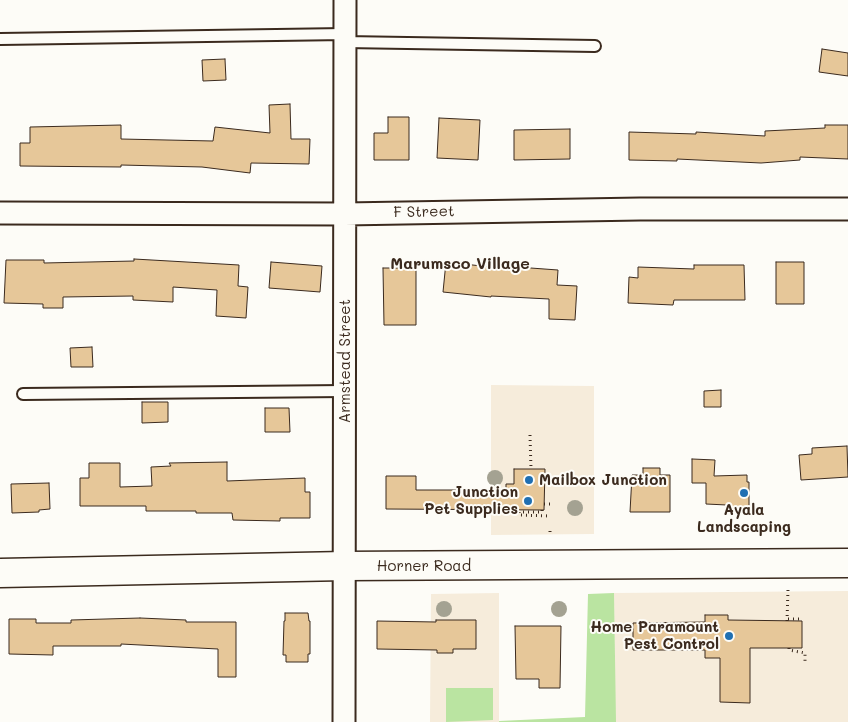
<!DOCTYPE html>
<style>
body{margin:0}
canvas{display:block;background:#fdfcf7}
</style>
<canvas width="848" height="722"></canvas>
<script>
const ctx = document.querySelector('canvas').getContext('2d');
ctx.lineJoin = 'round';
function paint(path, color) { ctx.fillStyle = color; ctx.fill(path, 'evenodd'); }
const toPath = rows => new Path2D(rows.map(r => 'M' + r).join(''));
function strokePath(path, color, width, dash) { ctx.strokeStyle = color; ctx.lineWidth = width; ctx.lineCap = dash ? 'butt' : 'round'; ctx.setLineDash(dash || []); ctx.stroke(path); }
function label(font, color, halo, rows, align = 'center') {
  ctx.font = font + ' Mali,sans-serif'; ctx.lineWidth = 4; ctx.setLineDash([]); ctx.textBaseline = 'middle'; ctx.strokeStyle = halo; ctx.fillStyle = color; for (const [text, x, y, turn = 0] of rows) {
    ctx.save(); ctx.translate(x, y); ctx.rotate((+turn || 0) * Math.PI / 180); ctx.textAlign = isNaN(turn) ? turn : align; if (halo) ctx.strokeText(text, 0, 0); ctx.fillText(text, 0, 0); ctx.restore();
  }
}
const built = toPath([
 [491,385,594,386,594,534,491,535],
 [848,591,848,722,615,722,614,593],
 [499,593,499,722,430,722,431,594]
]);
const green = toPath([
 [614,593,616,722,499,722,499,721,585,717,588,594],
 [446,688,493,688,493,720,446,722]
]);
const building = toPath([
 [822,49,848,53,848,76,819,72,822,49],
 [225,59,226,80,203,81,202,60,225,59],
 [290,104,291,139,310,139,309,164,251,163,250,173,202,167,121,165,121,167,20,166,20,143,30,143,30,127,121,125,121,139,213,141,215,127,270,133,269,105,290,104],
 [388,117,409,117,409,160,374,160,374,133,388,133,388,117],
 [439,118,480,120,478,160,437,158,439,118],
 [825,125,848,125,848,159,800,157,800,160,761,163,677,159,677,161,629,160,629,132,696,134,696,132,765,136,765,131,825,128,825,125],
 [570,129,570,159,514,160,514,130,570,129],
 [134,259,239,265,238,286,248,287,246,318,216,316,217,290,173,287,173,302,133,300,133,296,63,297,63,308,43,308,43,304,4,303,6,260,44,260,44,263,134,261,134,259],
 [271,262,322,266,320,292,269,288,271,262],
 [446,262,517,270,517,267,558,270,557,285,577,286,575,320,549,319,549,299,491,296,491,297,443,292,446,262],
 [776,262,804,262,804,304,776,304,776,262],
 [694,265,744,265,745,300,674,300,673,305,628,303,629,277,638,278,638,267,694,269,694,265],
 [383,268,416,268,416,325,384,325,383,268],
 [92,347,93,367,71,367,70,348,92,347],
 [721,390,721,407,704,407,704,391,721,390],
 [142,402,168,402,168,422,142,423,142,402],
 [265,408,289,408,290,432,265,432,265,408],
 [847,446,848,477,801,480,799,455,812,454,812,448,847,446],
 [692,459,715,460,714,476,747,475,747,482,749,482,749,508,727,508,727,505,706,504,706,483,692,483,692,459],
 [227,462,227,481,305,478,305,492,310,492,310,518,280,518,280,521,233,520,232,513,196,513,196,511,146,511,146,506,80,506,80,478,89,478,89,463,120,463,120,487,152,486,151,467,171,466,169,463,227,462],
 [643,468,660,468,660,475,670,475,670,512,630,512,632,475,643,475,643,468],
 [514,469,545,469,544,510,386,509,386,476,416,476,416,490,457,490,457,489,506,491,506,484,514,484,514,469],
 [49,483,50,509,39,510,39,512,12,513,11,484,49,483],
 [285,613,308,613,309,621,310,621,310,654,308,654,308,662,286,662,286,655,283,655,284,621,285,621,285,613],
 [705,615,728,615,728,620,802,621,802,648,750,648,750,703,720,702,720,658,705,658,705,650,633,650,633,623,705,622,705,615],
 [140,618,186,620,186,622,236,622,236,677,218,677,218,649,121,644,121,646,53,646,53,655,9,654,9,619,36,619,36,623,71,623,71,620,140,618],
 [436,620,476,620,476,649,453,649,453,653,437,653,437,650,377,649,377,621,436,622,436,620],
 [515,626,561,626,560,688,539,688,539,679,516,679,515,626]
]);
const path = toPath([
 [530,435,531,469],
 [544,504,550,504],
 [542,510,542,512,519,512,519,515,550,516],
 [550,531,550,534],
 [788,619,801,619],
 [787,621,788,589],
 [789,648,789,650,805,653,805,662]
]);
const lane = toPath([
 [0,39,345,34],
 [345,42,595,46],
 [23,394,345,391]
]);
const street = toPath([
 [0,213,345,214,640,209,848,209],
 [344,722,345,0]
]);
const secondary = toPath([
 [0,573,345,566,848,563]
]);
const trees = [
 [495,478],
 [575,508],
 [444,609],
 [559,609]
];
const markers = [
 [529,480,5,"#1f6fb2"],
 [744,493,5,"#1f6fb2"],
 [528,501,5,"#1f6fb2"],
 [729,636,5,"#1f6fb2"]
];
const streetNames = [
 ["F Street",424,212,-1],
 ["Armstead Street",345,361,-90],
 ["Horner Road",424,566]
];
const poiNames = [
 ["Mailbox Junction",539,480,"left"],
 ["Junction",518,492],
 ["Pet Supplies",518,509],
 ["Ayala",744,510,"center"],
 ["Landscaping",744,527,"center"],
 ["Home Paramount",719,627],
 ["Pest Control",719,644]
];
const neighbourhoodNames = [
 ["Marumsco Village",460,264]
];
paint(built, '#f6ecdb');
paint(green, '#bae4a1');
paint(building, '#e6c799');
strokePath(building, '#3b2a1e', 1);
strokePath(lane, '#3b2a1e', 14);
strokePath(street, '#3b2a1e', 25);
strokePath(secondary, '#3b2a1e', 31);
strokePath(path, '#3b2a1e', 3, [1, 4]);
strokePath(lane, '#fdfcf7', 10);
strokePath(street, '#fdfcf7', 21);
strokePath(secondary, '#fdfcf7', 28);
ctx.fillStyle = '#a4a292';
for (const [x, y] of trees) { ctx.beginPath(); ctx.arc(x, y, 8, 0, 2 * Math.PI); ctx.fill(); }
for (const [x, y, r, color] of markers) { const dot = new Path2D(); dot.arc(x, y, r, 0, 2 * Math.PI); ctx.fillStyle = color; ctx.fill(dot); strokePath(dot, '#fdfcf7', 2); }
label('15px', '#3b2a1e', '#fdfcf7', streetNames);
label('bold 15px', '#3b2a1e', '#fdfcf7', poiNames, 'right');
label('bold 16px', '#3b2a1e', '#fdfcf7', neighbourhoodNames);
</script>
